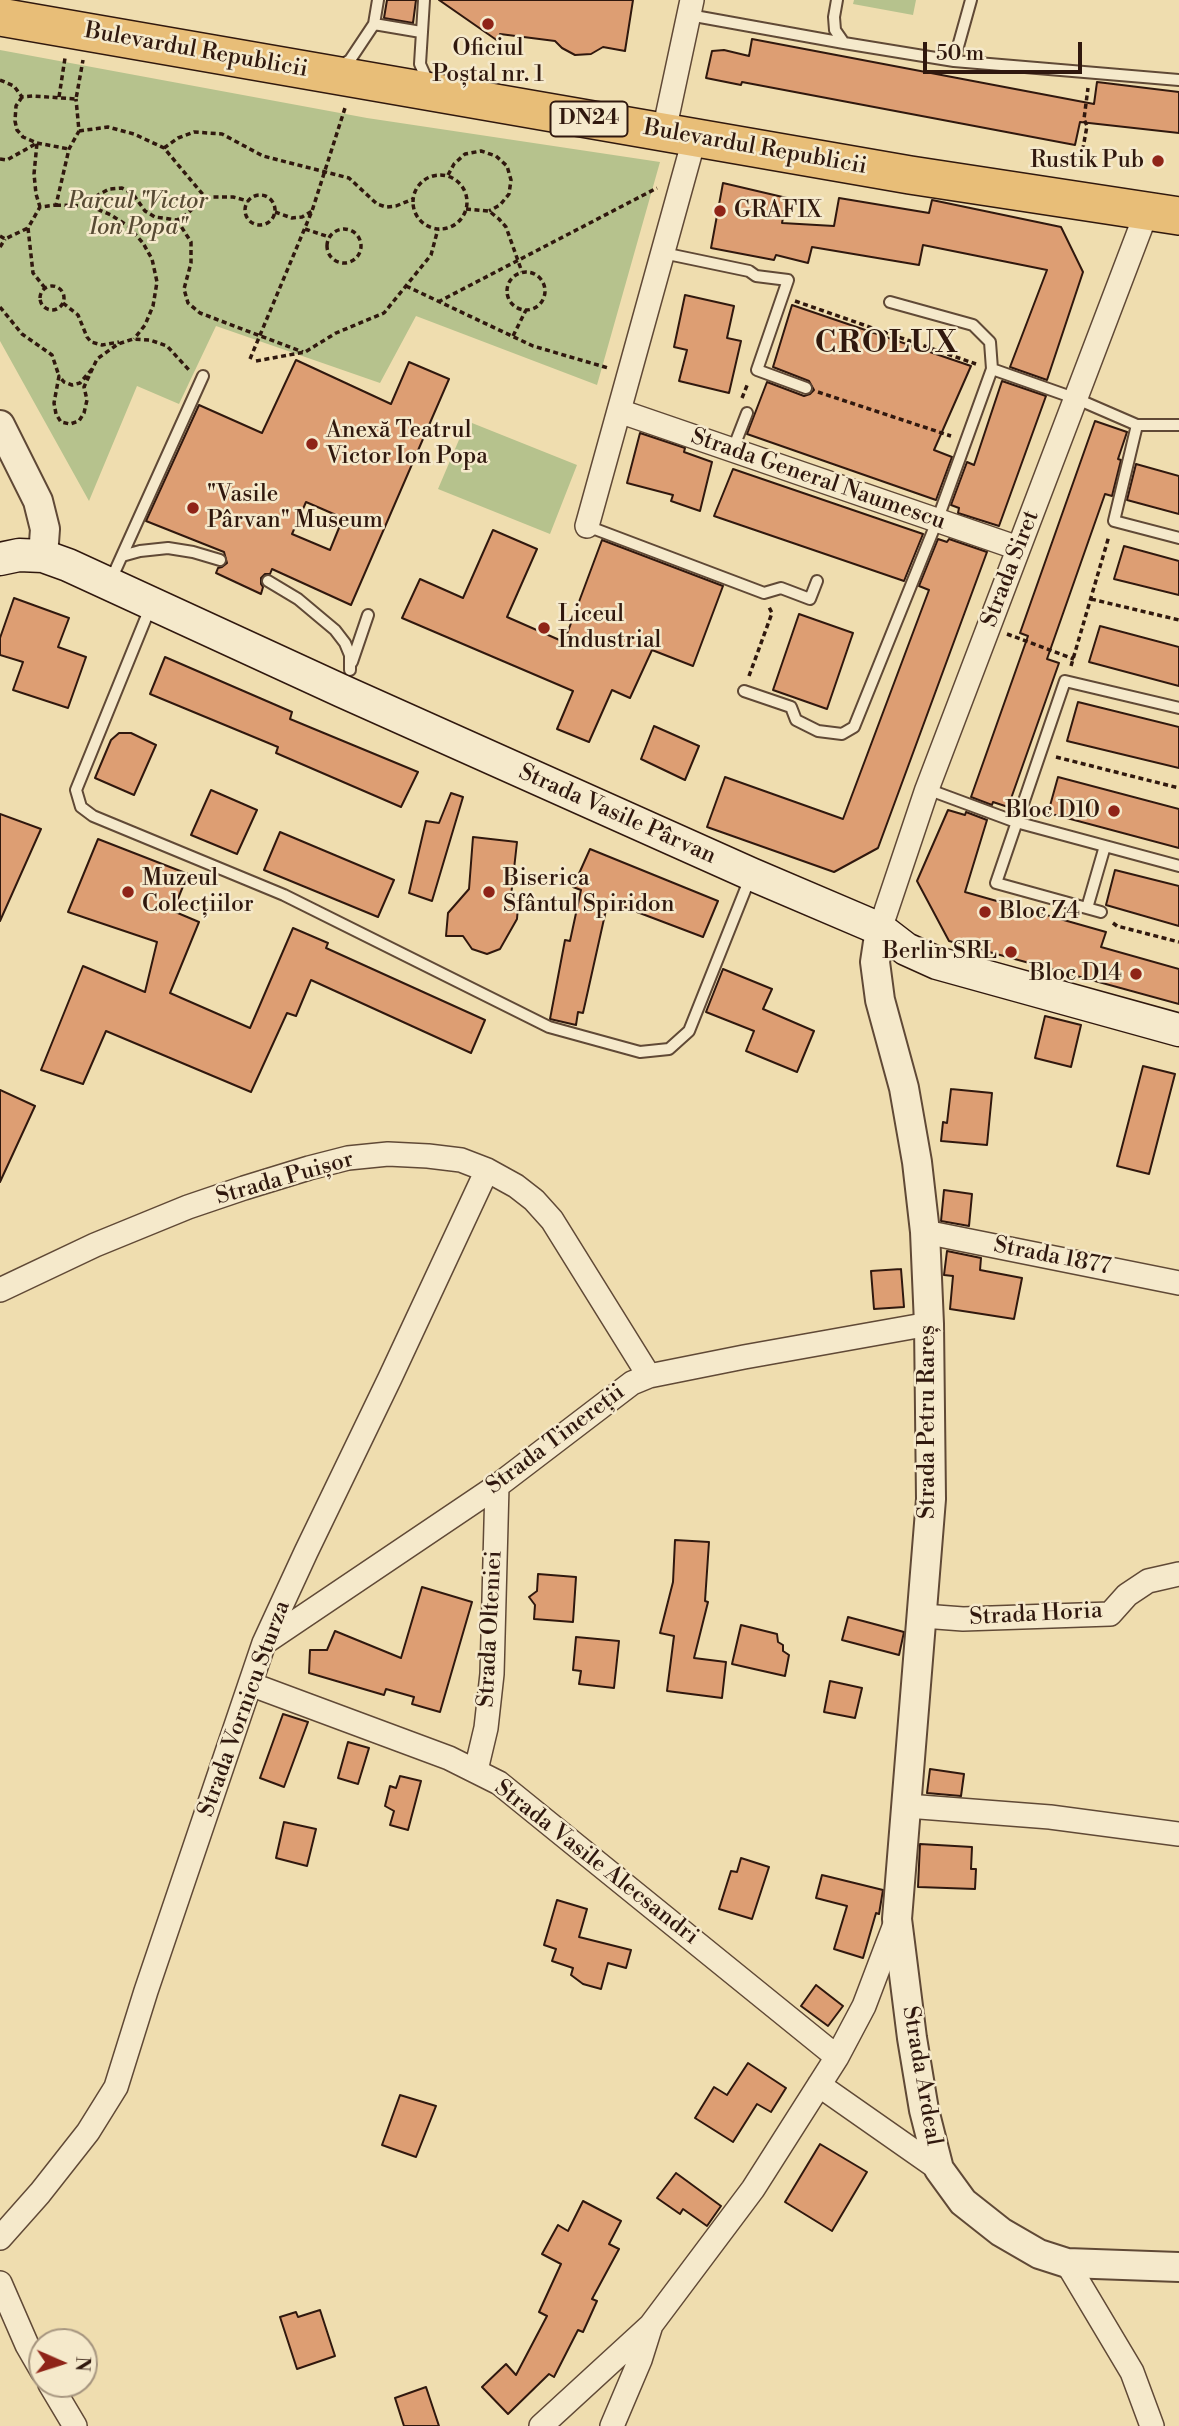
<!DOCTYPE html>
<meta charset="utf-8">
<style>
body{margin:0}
#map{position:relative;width:1179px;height:2426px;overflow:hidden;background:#efddaf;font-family:"Libre Bodoni",serif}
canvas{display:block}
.north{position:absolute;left:28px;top:2328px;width:70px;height:70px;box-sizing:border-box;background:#f5e9cb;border:2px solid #a6957f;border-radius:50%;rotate:93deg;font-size:19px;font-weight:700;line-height:28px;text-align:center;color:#30180e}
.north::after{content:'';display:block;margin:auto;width:24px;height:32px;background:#8f2418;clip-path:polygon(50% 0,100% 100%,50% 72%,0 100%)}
.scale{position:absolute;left:923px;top:42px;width:159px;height:32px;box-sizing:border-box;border:4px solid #30180e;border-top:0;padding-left:9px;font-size:21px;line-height:24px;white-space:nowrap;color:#30180e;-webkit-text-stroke:5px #f5e9cb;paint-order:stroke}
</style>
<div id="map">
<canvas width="1179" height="2426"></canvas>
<div class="north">N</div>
<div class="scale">50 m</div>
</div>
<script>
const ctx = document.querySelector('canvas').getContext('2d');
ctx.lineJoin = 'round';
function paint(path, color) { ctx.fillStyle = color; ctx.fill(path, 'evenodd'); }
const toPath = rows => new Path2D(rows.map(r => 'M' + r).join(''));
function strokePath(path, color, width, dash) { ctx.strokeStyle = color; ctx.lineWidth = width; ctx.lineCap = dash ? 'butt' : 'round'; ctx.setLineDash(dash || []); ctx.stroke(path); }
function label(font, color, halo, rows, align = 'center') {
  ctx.font = font + ' "Libre Bodoni",serif'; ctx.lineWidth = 5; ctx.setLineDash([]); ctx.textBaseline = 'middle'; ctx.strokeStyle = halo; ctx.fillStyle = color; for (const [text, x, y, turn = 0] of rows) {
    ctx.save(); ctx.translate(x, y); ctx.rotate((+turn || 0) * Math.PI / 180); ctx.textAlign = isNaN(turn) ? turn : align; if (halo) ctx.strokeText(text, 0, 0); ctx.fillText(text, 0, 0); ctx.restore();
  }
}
const green = toPath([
 [854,0,916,0,913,15,853,4],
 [0,50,367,118,660,162,597,385,416,316,380,383,216,326,179,404,137,386,89,501,0,341],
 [467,421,577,465,550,534,438,489]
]);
const building = toPath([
 [387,0,416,0,413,23,384,18,387,0],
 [439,0,633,0,625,51,603,47,591,54,575,55,562,48,555,41,500,34,498,41,439,0],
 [752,39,1094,104,1097,82,1179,92,1179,133,1080,122,1075,145,742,82,741,85,706,78,712,51,724,50,749,56,752,39],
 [723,183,787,198,782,223,834,226,839,198,929,213,932,200,1061,227,1083,272,1047,380,1010,367,1047,270,923,245,919,265,812,247,808,263,776,255,774,260,711,248,723,183],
 [685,295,734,306,727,338,741,341,729,393,679,381,687,350,674,347,685,295],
 [792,305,971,366,934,450,952,457,936,500,747,434,767,382,804,396,810,394,814,390,809,381,773,367,792,305],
 [296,360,391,404,409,362,449,379,351,605,272,569,270,574,265,574,261,578,261,584,263,587,261,594,216,573,218,568,222,567,227,563,224,552,146,521,199,405,262,433,296,360],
 [306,502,343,518,330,550,292,534,306,502],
 [1002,381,1046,396,999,526,958,513,959,508,951,505,967,462,974,465,1002,381],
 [1095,421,1127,432,1118,459,1121,460,1112,496,1105,494,1047,659,1059,663,1008,807,993,802,992,805,971,797,1028,636,1020,633,1095,421],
 [640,433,685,448,684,452,712,462,700,511,671,501,673,495,627,483,640,433],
 [1136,464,1179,476,1179,514,1127,500,1136,464],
 [733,469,923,534,904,581,714,516,733,469],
 [493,530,537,549,507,617,564,642,602,540,723,586,693,666,652,650,630,698,612,690,589,742,557,729,573,691,402,618,420,579,463,598,493,530],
 [938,539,947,542,949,539,987,552,878,848,834,872,707,827,725,777,843,819,929,590,919,586,938,539],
 [1124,546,1179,561,1179,595,1114,579,1124,546],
 [14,598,69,618,58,647,86,657,68,708,13,690,23,662,0,655,0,638,14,598],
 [799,614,853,633,827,709,773,690,799,614],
 [1100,626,1179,647,1179,686,1089,662,1100,626],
 [165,657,292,712,290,719,418,772,401,807,276,753,278,747,150,694,165,657],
 [1078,702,1179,727,1179,768,1067,741,1078,702],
 [654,726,699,746,685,780,641,759,654,726],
 [119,733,131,733,156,745,134,795,95,778,111,740,119,733],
 [1058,777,1179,809,1179,848,1048,813,1058,777],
 [211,790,257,810,237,854,191,835,211,790],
 [451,793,463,797,432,901,409,893,426,821,439,823,451,793],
 [948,810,965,815,966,812,987,820,965,892,1106,932,1101,947,1179,969,1179,1004,949,941,917,881,948,810],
 [0,814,41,829,0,921,0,814],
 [280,832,394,880,378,917,264,870,280,832],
 [473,837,517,842,511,896,518,906,517,919,500,949,487,954,472,949,463,936,446,936,448,913,469,889,473,837],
 [98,839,188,874,173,911,199,922,170,993,250,1028,293,928,328,943,326,948,485,1020,471,1053,311,980,296,1016,287,1013,251,1092,106,1031,83,1084,41,1070,83,966,145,992,157,942,68,912,98,839],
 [590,849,718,901,703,937,608,901,583,1013,578,1012,576,1025,550,1019,565,940,570,941,581,890,573,887,590,849],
 [1115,870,1179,886,1179,926,1106,905,1115,870],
 [723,969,772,989,763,1009,814,1031,797,1072,746,1051,754,1031,706,1012,723,969],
 [1045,1016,1081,1025,1071,1067,1035,1058,1045,1016],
 [1143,1066,1175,1074,1149,1174,1117,1166,1143,1066],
 [951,1089,992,1093,987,1145,941,1141,943,1122,947,1123,951,1089],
 [0,1090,35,1106,0,1182,0,1090],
 [944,1190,972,1194,969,1226,941,1221,944,1190],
 [947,1251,981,1258,980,1270,1022,1278,1014,1319,950,1309,953,1276,944,1275,947,1251],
 [901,1269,904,1307,874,1309,871,1271,901,1269],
 [675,1540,709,1542,705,1601,708,1602,694,1658,726,1662,722,1698,667,1691,674,1636,660,1633,673,1582,675,1540],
 [538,1574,576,1577,573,1622,534,1619,535,1605,529,1597,537,1591,538,1574],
 [422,1587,472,1602,440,1712,412,1704,414,1697,386,1689,384,1695,309,1673,310,1650,327,1650,335,1631,401,1658,422,1587],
 [848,1617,904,1632,899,1655,842,1640,848,1617],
 [741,1625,777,1634,778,1642,783,1645,783,1651,789,1655,785,1676,732,1664,741,1625],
 [576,1637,619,1641,614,1688,579,1684,581,1671,573,1670,576,1637],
 [830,1681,862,1688,855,1718,824,1712,830,1681],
 [283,1714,308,1722,284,1787,260,1778,283,1714],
 [348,1742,369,1748,358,1784,338,1778,348,1742],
 [930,1769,964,1774,961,1796,927,1793,930,1769],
 [400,1776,421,1781,408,1830,390,1825,394,1811,385,1806,390,1786,396,1788,400,1776],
 [284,1822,316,1829,307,1866,276,1858,284,1822],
 [920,1844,972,1847,971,1869,976,1869,975,1889,918,1887,920,1844],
 [741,1858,769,1867,752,1919,719,1909,731,1871,737,1872,741,1858],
 [822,1875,883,1890,879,1914,876,1913,863,1958,834,1949,847,1906,816,1898,822,1875],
 [557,1900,587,1909,579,1937,631,1950,626,1968,608,1963,601,1989,583,1984,571,1975,573,1968,552,1961,556,1949,544,1945,557,1900],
 [816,1985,843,2006,828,2026,801,2006,816,1985],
 [748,2063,786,2088,771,2112,757,2104,733,2142,695,2118,714,2087,727,2095,748,2063],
 [400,2095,436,2106,416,2157,382,2145,400,2095],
 [820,2144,867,2172,832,2231,785,2202,820,2144],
 [676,2173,721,2206,707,2226,683,2209,680,2214,657,2198,676,2173],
 [583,2201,621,2221,609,2244,619,2249,592,2299,597,2301,583,2332,578,2330,554,2377,549,2374,508,2414,482,2387,506,2364,516,2375,547,2316,539,2312,561,2264,542,2254,558,2225,568,2231,583,2201],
 [320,2310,335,2356,297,2369,280,2317,296,2312,298,2317,320,2310],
 [426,2387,439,2426,404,2426,395,2398,426,2387]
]);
const path = toPath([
 [0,80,14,86,22,97,33,96,76,99,83,60],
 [22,97,16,106,15,121,17,130,23,137,37,143,69,149],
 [59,97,65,58],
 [79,131,108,127,134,134,164,148,205,197,187,214,177,220,155,217,145,211,133,194,122,188,109,189,98,195,90,206],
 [164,148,178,138,194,132,222,134,263,156,349,178,377,204,386,207,396,206,413,199],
 [0,159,7,160,37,143,34,174,36,194,40,207],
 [1085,166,1081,159,1087,126,1084,119,1088,88],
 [448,175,454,164,465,154,481,151,496,156,507,166,511,180,509,194,500,205,489,211],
 '413 202a27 27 0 1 1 54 0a27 27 0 1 1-54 0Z',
 '245 210a15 15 0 1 1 30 0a15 15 0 1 1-30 0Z',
 [205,197,233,197,248,201],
 [56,205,90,206,111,215,128,226,143,243,152,259,157,282,153,306,145,325,134,339],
 [466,209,489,211,499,219,506,227,522,272],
 [275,212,292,218,302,217,312,211],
 [177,220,191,242,191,263,184,289,188,303,200,313,303,352],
 '327 246a17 17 0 1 1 34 0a17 17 0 1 1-34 0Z',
 [305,229,329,237],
 [0,236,5,239,28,228],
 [0,247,5,239],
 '507 291a19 19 0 1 1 38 0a19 19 0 1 1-38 0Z',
 [406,286,533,346,608,368],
 '40 298a12 12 0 1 1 24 0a12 12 0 1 1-24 0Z',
 [45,288,33,273,28,228,40,207,56,205,69,149,79,131,76,99],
 [795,301,976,364],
 [438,302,657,188],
 [63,303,78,315,87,337,91,342,102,345,119,342],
 [0,307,22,334,52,355,59,376],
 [513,336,526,310],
 [250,359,312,211,345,108],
 [256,361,305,352,336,333,384,313,431,255,438,229],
 [92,369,80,383,72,385,64,382,59,376,54,403,56,414,61,422,70,424,79,421,84,413,87,400,84,387,97,359,118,344,133,339,150,340,167,346,189,370],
 [818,392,951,436],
 [742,398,748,383],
 [1091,599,1179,620],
 [1007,634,1074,659],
 [1071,666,1109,536],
 [749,676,772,613,769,607],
 [1056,757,1179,788],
 [1113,923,1117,926,1179,942]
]);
const service = toPath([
 [424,0,420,64,429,84],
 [837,0,834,17,835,30,844,43,954,61],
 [971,0,954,61,1179,80],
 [689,15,844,43],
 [374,24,421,32],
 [339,67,350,60,374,24,378,0],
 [663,253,749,271,756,276,788,280,757,370,806,388],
 [992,369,1077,399,1137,425,1114,521,1179,538],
 [1137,425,1179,425],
 [733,449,747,413],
 [587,526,764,593,781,588,810,599,817,581],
 [122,556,140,551,168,548,193,552,220,560],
 [268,581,298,599,335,630,345,643,350,655,350,670],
 [110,582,203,376],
 [150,608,76,790,81,807,93,816,284,895,549,1027,640,1052,669,1049,689,1031,750,878],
 [352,662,368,615],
 [744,691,791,707,796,720,818,731,842,734,854,727,937,521,992,369,990,342,973,325,890,302],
 [927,789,1016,822,1179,866],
 [1087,908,1105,846],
 [1101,912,996,883,1065,681,1179,708]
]);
const minor = toPath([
 [664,131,692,0],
 [619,411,1018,548],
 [587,526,695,136],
 [880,929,927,789,1147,211],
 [925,1232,1179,1283],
 [0,1290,95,1245,188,1207,244,1188,309,1168,348,1158,388,1154,428,1156,461,1160,487,1170,516,1186,534,1200,552,1220,649,1376],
 [923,1616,963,1619,1110,1614,1127,1595,1148,1581,1179,1574],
 [264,1643,497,1486,632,1383,649,1376,744,1357,929,1324],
 [250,1684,449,1758,499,1783,837,2057],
 [476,1770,486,1728,492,1674,497,1486],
 [907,1806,1050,1817,1179,1834],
 [819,2085,939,2169],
 [0,2238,40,2193,88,2132,116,2087,146,1991,264,1643,306,1552,390,1378,487,1170],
 [1067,2263,1132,2372,1152,2426],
 [0,2283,27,2345,42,2371],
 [50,2384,75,2426],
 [541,2426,650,2326],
 [612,2426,640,2360,651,2325,753,2189,837,2057,864,2006,897,1919]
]);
const tertiary = toPath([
 [0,425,38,501,45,529,43,556],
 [880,929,875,962,880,1000,904,1088,917,1162,925,1232,929,1324,931,1499,897,1919,912,2038,924,2110,939,2169,963,2202,1001,2232,1039,2254,1067,2263,1179,2267]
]);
const secondary = toPath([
 [0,559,19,555,43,556,68,565,342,691,751,874,880,929,906,949,937,963,1179,1030]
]);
const primary = toPath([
 [0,17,910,175,1179,216]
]);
const markers = [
 [488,24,7,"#8f2418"],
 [1158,161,7,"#8f2418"],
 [720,211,7,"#8f2418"],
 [312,444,7,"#8f2418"],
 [193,508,7,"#8f2418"],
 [544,628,7,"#8f2418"],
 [1114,811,7,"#8f2418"],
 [128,892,7,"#8f2418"],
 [489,892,7,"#8f2418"],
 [985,912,7,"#8f2418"],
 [1011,952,7,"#8f2418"],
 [1136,974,7,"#8f2418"]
];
const shields = [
 [589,119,77]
];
const shieldNames = [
 ["DN24",589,119]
];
const poiNames = [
 ["Oficiul",488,49,"center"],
 ["Poștal nr. 1",488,75,"center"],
 ["Rustik Pub",1144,161,"right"],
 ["GRAFIX",734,211],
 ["Anexă Teatrul",326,431],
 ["Victor Ion Popa",326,457],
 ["\"Vasile",207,495],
 ["Pârvan\" Museum",207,521],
 ["Liceul",558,615],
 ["Industrial",558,641],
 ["Bloc D10",1100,811,"right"],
 ["Muzeul",142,879],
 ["Colecțiilor",142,905],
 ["Biserica",503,879],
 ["Sfântul Spiridon",503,905],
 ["Bloc Z4",999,912],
 ["Berlin SRL",997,952,"right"],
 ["Bloc D14",1122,974,"right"]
];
const streetNames = [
 ["Bulevardul Republicii",196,51,10],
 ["Bulevardul Republicii",755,148,10],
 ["Strada General Naumescu",818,480,19],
 ["Strada Siret",1011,569,-69],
 ["Strada Vasile Pârvan",617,815,24],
 ["Strada Puișor",285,1179,-16],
 ["Strada 1877",1052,1257,11],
 ["Strada Petru Rareș",928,1422,-90],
 ["Strada Tinereții",556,1440,-37],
 ["Strada Horia",1036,1615,-3],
 ["Strada Olteniei",491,1629,-87],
 ["Strada Vornicu Sturza",245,1709,-70],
 ["Strada Vasile Alecsandri",596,1863,38],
 ["Strada Ardeal",921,2076,80]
];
const parkNames = [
 ["Parcul \"Victor",138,202],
 ["Ion Popa\"",138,228]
];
const districtNames = [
 ["CROLUX",887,345]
];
paint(green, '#b6c28d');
paint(building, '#dd9e73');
strokePath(building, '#30180e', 2);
strokePath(service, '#604936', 14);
strokePath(minor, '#604936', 26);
strokePath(tertiary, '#604936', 32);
strokePath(secondary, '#30180e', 35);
strokePath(primary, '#30180e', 40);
strokePath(path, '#30180e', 3.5, [5, 3.5]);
strokePath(service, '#f5e9cb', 10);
strokePath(minor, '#f5e9cb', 23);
strokePath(tertiary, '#f5e9cb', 28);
strokePath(secondary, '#f5e9cb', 32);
strokePath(primary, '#e8be78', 37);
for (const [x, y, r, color] of markers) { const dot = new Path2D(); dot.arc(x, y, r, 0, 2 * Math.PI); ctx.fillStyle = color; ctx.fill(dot); strokePath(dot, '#f5e9cb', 2.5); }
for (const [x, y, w] of shields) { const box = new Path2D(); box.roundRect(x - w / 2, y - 17.5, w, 35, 5); ctx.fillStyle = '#f5e9cb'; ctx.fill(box); strokePath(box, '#30180e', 2); }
label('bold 21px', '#30180e', null, shieldNames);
label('23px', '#30180e', '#f5e9cb', poiNames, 'left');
label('23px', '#30180e', '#f5e9cb', streetNames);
label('italic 23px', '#584b34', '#f5e9cb', parkNames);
ctx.letterSpacing = '2px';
label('bold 30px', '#30180e', '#f5e9cb', districtNames);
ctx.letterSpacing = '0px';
</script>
